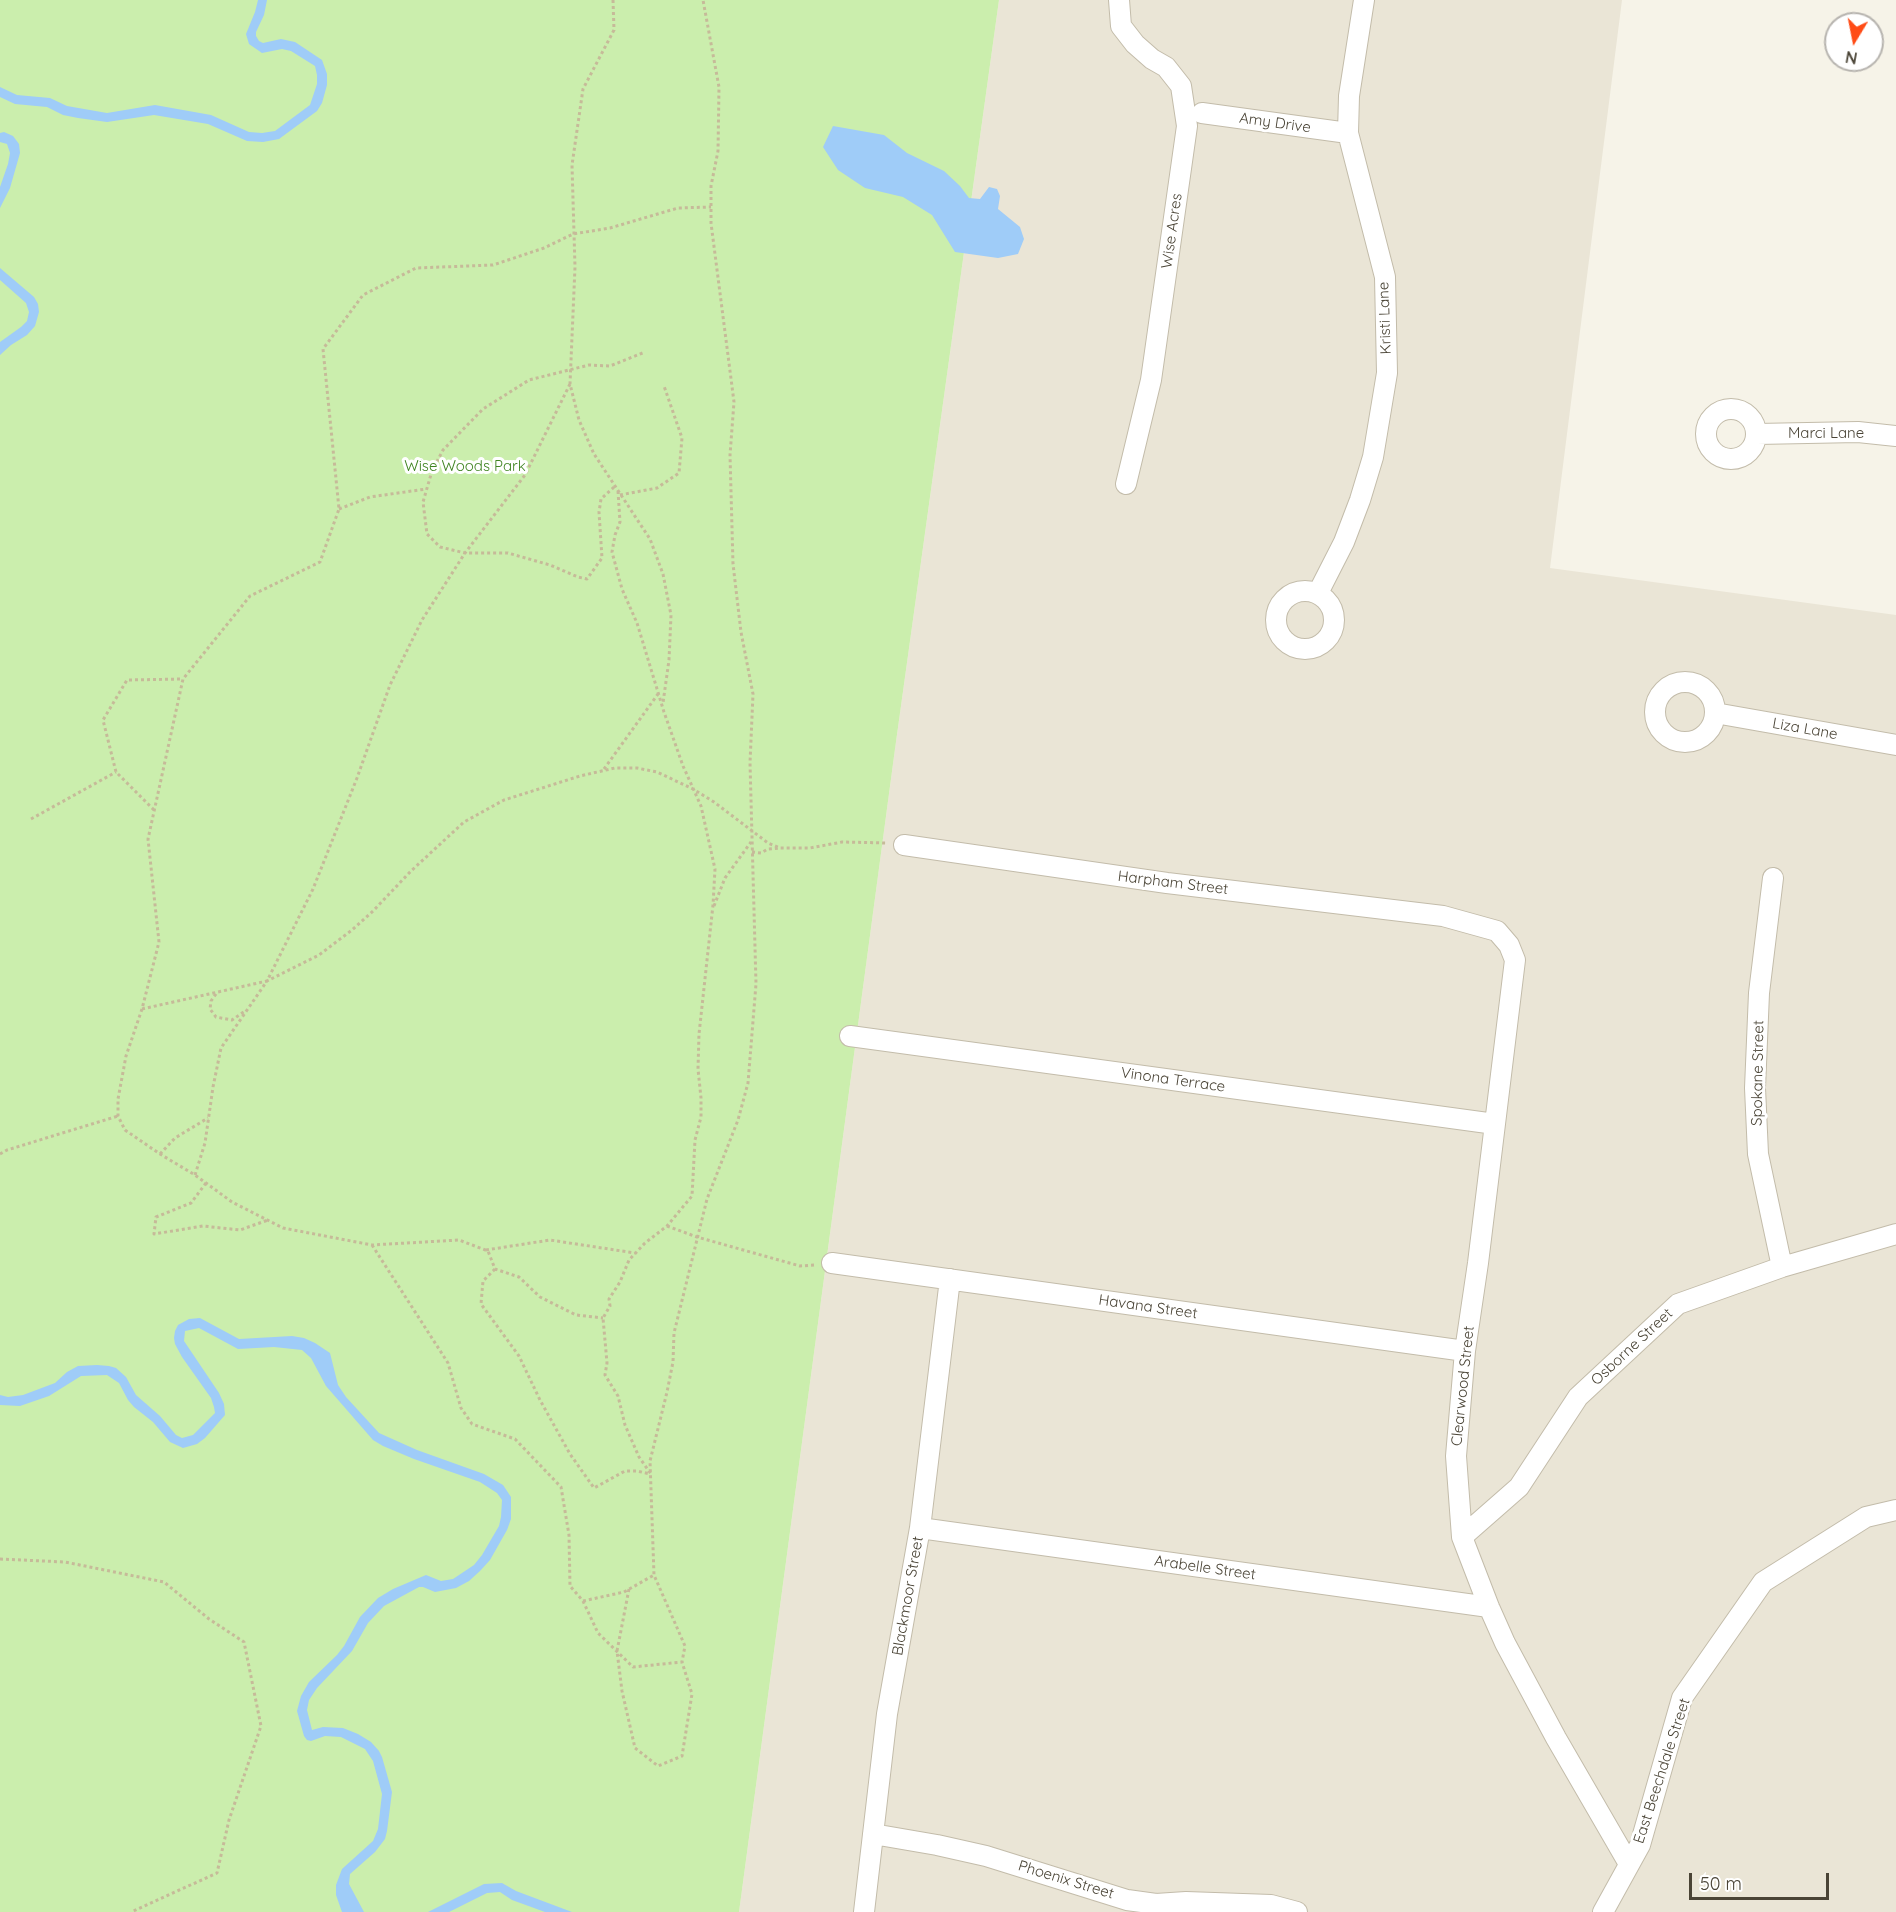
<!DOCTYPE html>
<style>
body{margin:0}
#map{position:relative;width:1896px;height:1912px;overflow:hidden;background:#f6f3e8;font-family:Quicksand,sans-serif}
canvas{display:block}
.north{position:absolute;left:1824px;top:12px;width:60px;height:60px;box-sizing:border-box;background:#fff;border:2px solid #b7b4af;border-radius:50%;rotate:190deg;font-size:16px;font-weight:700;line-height:24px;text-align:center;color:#4a4436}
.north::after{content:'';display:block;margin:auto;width:21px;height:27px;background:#ff4c16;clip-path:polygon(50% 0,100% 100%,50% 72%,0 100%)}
.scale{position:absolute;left:1689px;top:1873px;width:140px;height:27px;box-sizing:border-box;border:3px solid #4a4436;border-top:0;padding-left:8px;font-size:18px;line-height:21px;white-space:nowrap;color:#4a4436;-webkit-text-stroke:4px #fff;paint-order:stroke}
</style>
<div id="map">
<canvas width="1896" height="1912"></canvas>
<div class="north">N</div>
<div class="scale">50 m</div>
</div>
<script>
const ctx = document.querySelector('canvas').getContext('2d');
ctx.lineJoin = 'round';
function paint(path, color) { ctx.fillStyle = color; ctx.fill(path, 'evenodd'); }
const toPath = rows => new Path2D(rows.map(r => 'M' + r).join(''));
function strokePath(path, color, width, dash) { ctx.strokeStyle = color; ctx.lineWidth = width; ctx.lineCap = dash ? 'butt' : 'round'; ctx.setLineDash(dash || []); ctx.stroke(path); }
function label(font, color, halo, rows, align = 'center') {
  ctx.font = font + ' Quicksand,sans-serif'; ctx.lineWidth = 6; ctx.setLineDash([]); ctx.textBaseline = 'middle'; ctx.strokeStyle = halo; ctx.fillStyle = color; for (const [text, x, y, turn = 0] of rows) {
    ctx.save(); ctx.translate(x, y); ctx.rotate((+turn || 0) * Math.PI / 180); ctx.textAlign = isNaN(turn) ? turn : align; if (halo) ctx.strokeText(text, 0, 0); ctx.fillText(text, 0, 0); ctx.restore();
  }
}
const residential = toPath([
 [999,0,1622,0,1550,568,1896,615,1896,1912,739,1912,895,749]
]);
const green = toPath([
 [0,0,999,0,895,749,739,1912,0,1912]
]);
const water = toPath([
 [258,0,267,0,264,15,256,32,256,36,259,41,263,43,281,39,295,42,322,60,327,74,327,85,322,103,317,111,279,139,263,142,247,141,208,124,154,115,107,122,78,118,63,115,47,107,15,104,0,97,0,87,17,95,50,98,67,106,107,113,155,105,211,115,249,132,262,133,275,131,310,105,317,84,317,75,315,66,291,51,282,49,262,53,249,44,246,34,255,12],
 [833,126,884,135,907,153,944,171,960,186,969,198,980,199,989,187,997,189,1000,196,998,209,1020,227,1024,239,1018,254,998,258,955,252,932,215,903,197,865,188,838,170,823,147],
 [4,132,13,136,19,144,20,153,10,188,0,208,0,187,8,164,10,153,7,144,0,142,0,133],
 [0,268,34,297,38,304,39,312,35,326,27,335,11,345,0,355,0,342,21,327,27,321,29,312,26,303,0,280],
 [200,1318,239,1339,292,1336,304,1338,315,1343,330,1353,338,1385,346,1397,379,1433,417,1450,484,1474,503,1485,511,1497,511,1519,507,1530,490,1560,480,1571,469,1581,456,1588,435,1592,423,1587,419,1587,384,1606,368,1623,352,1651,317,1688,309,1700,307,1710,312,1730,323,1727,343,1728,358,1734,371,1742,379,1751,382,1757,392,1792,387,1831,385,1839,375,1852,350,1874,349,1884,364,1912,342,1912,336,1895,336,1885,342,1869,373,1841,378,1829,382,1794,373,1761,365,1749,341,1737,325,1736,311,1741,307,1740,304,1736,297,1711,301,1696,309,1682,337,1655,344,1646,360,1617,378,1598,393,1589,426,1575,441,1581,453,1579,474,1565,482,1555,499,1526,501,1517,502,1500,497,1493,480,1482,414,1459,383,1446,373,1440,326,1386,311,1358,302,1350,274,1347,238,1349,199,1328,185,1331,184,1341,219,1393,224,1404,225,1415,205,1438,197,1444,183,1448,170,1442,153,1422,134,1407,128,1400,119,1383,107,1375,81,1376,49,1396,20,1406,0,1405,0,1395,8,1397,23,1395,55,1383,67,1372,78,1366,97,1365,109,1366,116,1368,126,1377,136,1395,160,1416,176,1435,182,1438,193,1435,215,1413,214,1407,211,1398,182,1357,175,1344,174,1338,175,1331,178,1325,189,1319],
 [502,1883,516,1891,572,1912,545,1912,512,1900,500,1892,487,1893,449,1912,428,1912,484,1884]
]);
const path = toPath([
 [613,0,614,30,583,89,572,165,575,267,570,384,579,420,594,454,650,539,663,574,671,615,669,660,663,703],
 [570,384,525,475,465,553,422,620,390,685,357,778,313,889,267,981,142,1009,159,942,148,839,183,679,250,596,320,562,339,509,323,349,363,295,416,268,493,265,544,248,573,234,610,228,678,208,711,207],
 [614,487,601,499,599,512,602,558,587,579,578,577,550,565,508,553,465,553,440,547,427,534,423,502,432,471,443,450,483,409,529,380,589,365,610,366,645,352],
 [618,491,620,522,615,535,612,552,622,589,637,623,664,712,683,766,701,806,715,869,713,905,699,1034,698,1069,701,1098,701,1117,695,1140,692,1196,667,1226,645,1243,629,1260,620,1282,609,1299,610,1306,603,1318,607,1363,605,1375,618,1396,625,1425,639,1457,651,1474],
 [620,495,657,488,679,473,682,438,664,386],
 [339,509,370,497,426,489],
 [604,769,658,694],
 [154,810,116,772,103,720,127,680,183,679],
 [31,819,116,772],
 [752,852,761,853,768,849,780,848],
 [714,906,725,878,751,842],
 [216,994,211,1001,210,1009,216,1017,232,1020,245,1011],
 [142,1009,126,1056,118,1099,118,1116,125,1130,160,1154,195,1175,232,1202,283,1228,372,1245,459,1240,488,1251,495,1269,519,1277,540,1297,576,1315,603,1318],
 [0,1154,7,1150,118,1116],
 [160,1154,175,1138,208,1118],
 [195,1175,205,1143,213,1087,221,1048,267,981,319,955,352,930,373,911,411,871,464,822,504,800,580,776,615,768,637,768,657,772,693,789,714,802,768,843,780,848,810,848,842,842,887,843],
 [206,1183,191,1203,156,1217,154,1234,203,1226,240,1230,268,1220],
 [667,1226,697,1237,800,1266,815,1265],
 [372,1245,448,1363,461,1408,472,1424,515,1439,561,1487,569,1535,570,1586,583,1601,598,1633,633,1667,682,1662],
 [486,1250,550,1240,635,1253],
 [495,1269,483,1281,481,1304,519,1356,540,1400,570,1454,594,1488,625,1471,637,1471,650,1474],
 [0,1559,65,1562,164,1582,209,1619,244,1642,261,1726,229,1820,217,1873,131,1912],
 [629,1589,617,1651,622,1691,635,1748,658,1766,682,1756,692,1694,682,1662,685,1646,654,1575,650,1461,667,1392,673,1362,674,1333,707,1199,738,1120,748,1083,756,984,750,763,753,694,741,632,733,564,730,455,734,402,711,223,711,186,718,151,719,87,703,0],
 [583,1601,624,1592,654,1575]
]);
const minor = toPath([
 [1119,0,1121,26,1135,44,1152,59,1166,67,1181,86,1187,126,1151,380,1126,484],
 [1202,113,1348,133],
 '1706 434a25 25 0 1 1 50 0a25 25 0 1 1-50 0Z',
 [1757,434,1858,432,1896,436],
 '1276 620a29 29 0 1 1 58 0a29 29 0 1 1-58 0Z',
 [1318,593,1344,542,1360,500,1373,457,1387,373,1385,277,1348,133,1349,96,1364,0],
 '1655 712a30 30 0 1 1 60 0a30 30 0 1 1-60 0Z',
 [1715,713,1896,745],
 [904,845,1167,883,1443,916,1497,931,1509,945,1515,960,1478,1263,1465,1351,1456,1456,1462,1537,1489,1607,1505,1643,1556,1738,1629,1864],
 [1773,878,1759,993,1755,1088,1758,1154,1782,1267],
 [850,1036,1495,1124],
 [832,1263,1465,1351],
 [920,1528,1489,1607],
 [1462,1537,1519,1487,1578,1397,1678,1304,1782,1267,1896,1234],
 [873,1834,937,1845,986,1856,1127,1900,1156,1904,1186,1902,1271,1905,1297,1912],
 [864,1912,887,1714,920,1528,950,1279],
 [1603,1912,1640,1845,1682,1698,1763,1582,1866,1517,1896,1510]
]);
const streetNames = [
 ["Amy Drive",1275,123,8],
 ["Wise Acres",1172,231,-82],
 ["Kristi Lane",1385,318,-92],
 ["Marci Lane",1826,433],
 ["Liza Lane",1805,729,10],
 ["Harpham Street",1173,883,7],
 ["Spokane Street",1758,1073,-89],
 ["Vinona Terrace",1173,1080,8],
 ["Havana Street",1148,1307,8],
 ["Osborne Street",1632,1347,-43],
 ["Clearwood Street",1463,1386,-84],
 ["Arabelle Street",1205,1568,8],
 ["Blackmoor Street",908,1596,-80],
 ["East Beechdale Street",1662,1771,-72],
 ["Phoenix Street",1066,1880,17]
];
const parkNames = [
 ["Wise Woods Park",465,466]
];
paint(residential, '#eae5d6');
paint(green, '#cbeead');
paint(water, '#9fccf8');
strokePath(minor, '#c3bcaa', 22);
strokePath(path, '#c6ba99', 3, [3, 3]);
strokePath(minor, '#fff', 20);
label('15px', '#4a4436', '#fff', streetNames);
label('15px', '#3f8421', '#fff', parkNames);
</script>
